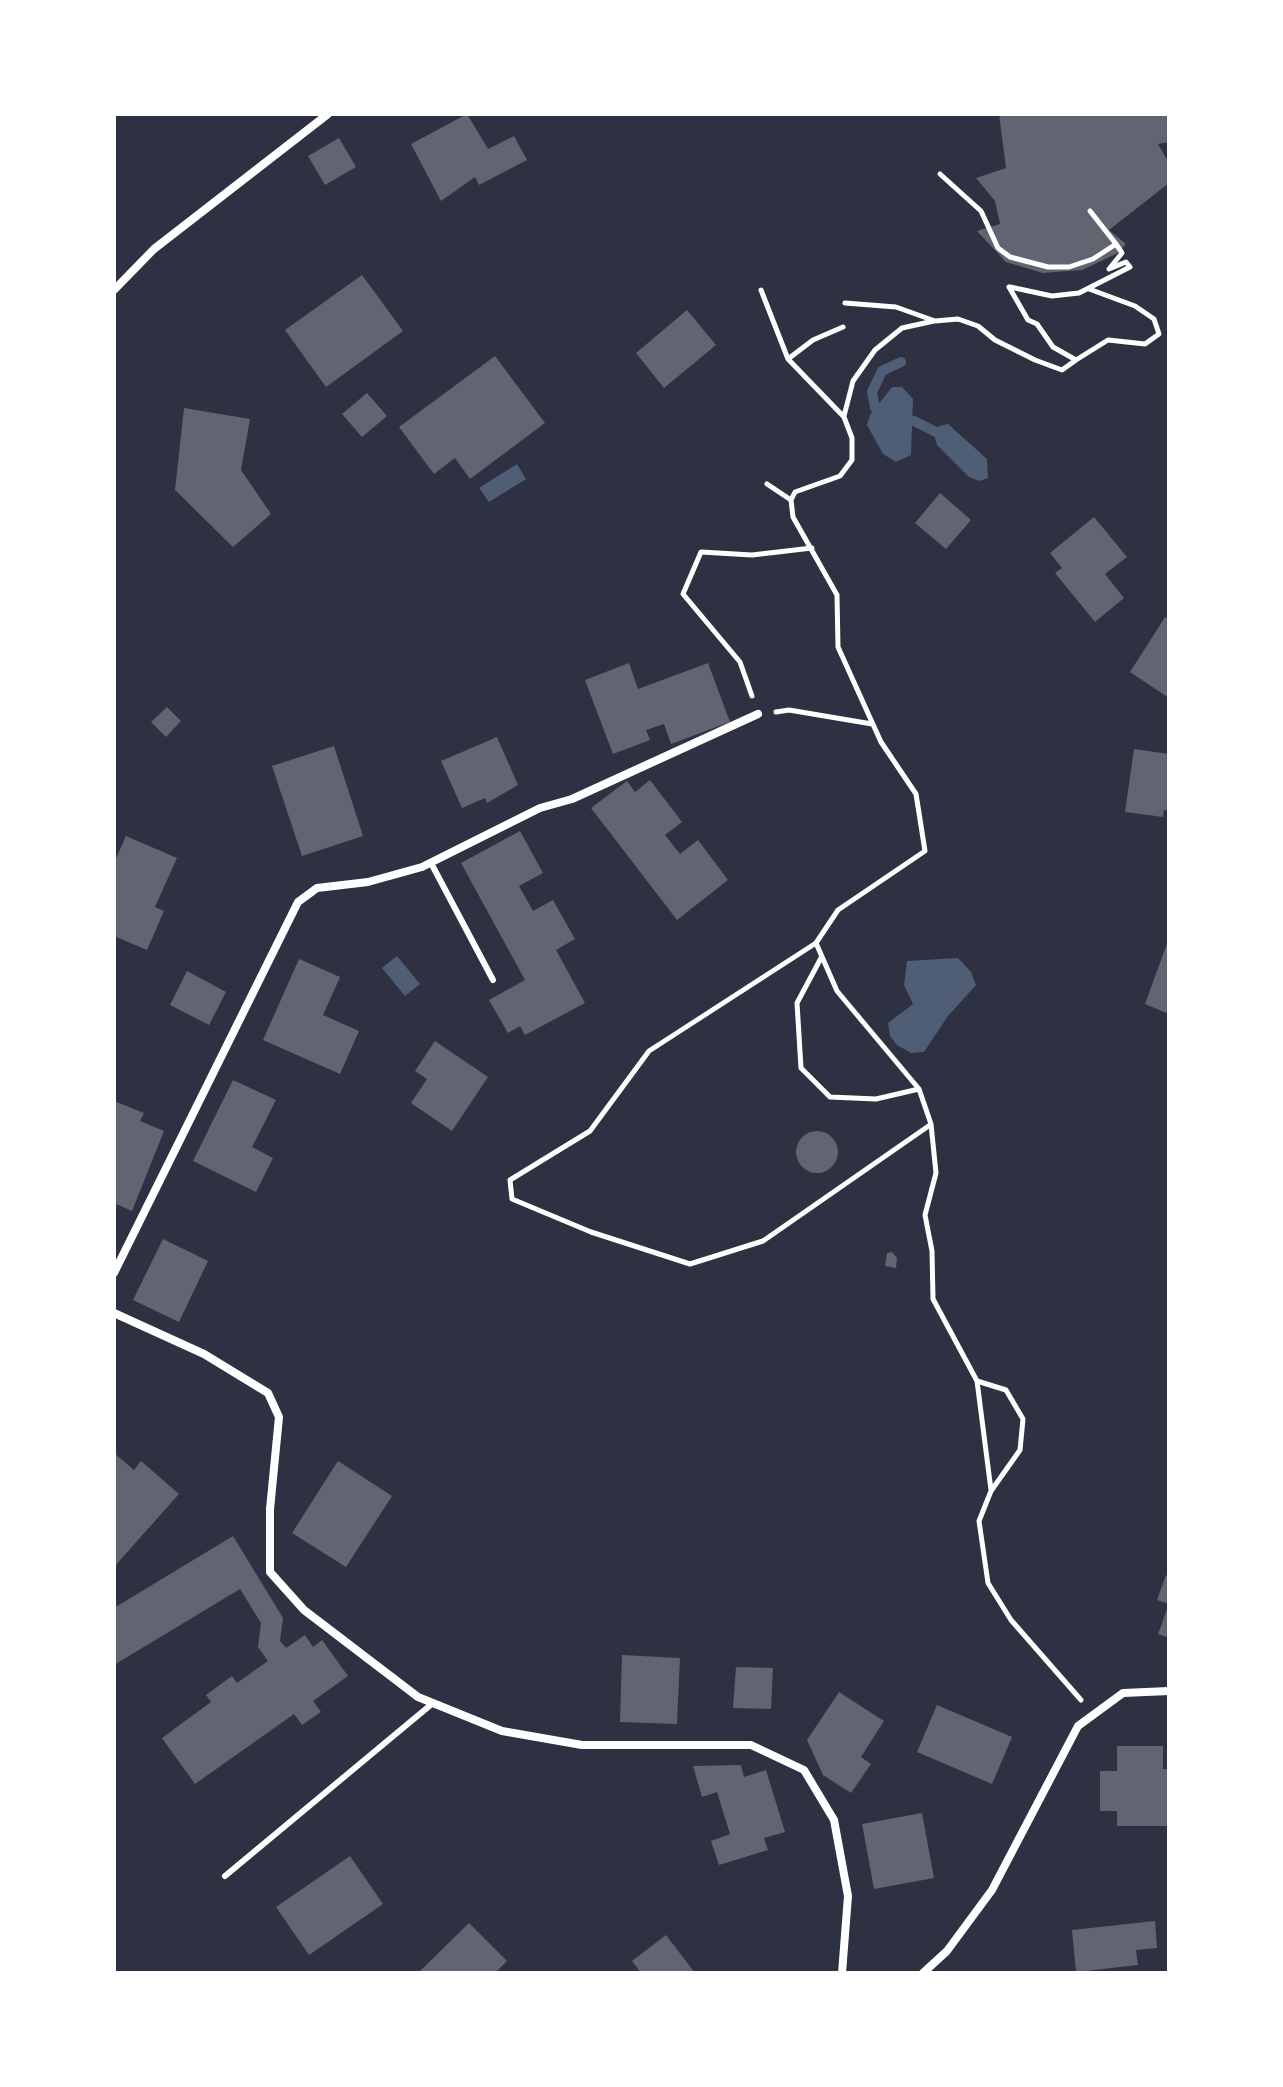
<!DOCTYPE html>
<style>
body{margin:0}
#map{position:relative;width:1283px;height:2087px;overflow:hidden;background:#2d3142;font-family:Signika,sans-serif}
canvas{display:block}
.frame{position:absolute;inset:0;border:116px solid #fff;pointer-events:none}
</style>
<div id="map">
<canvas width="1283" height="2087"></canvas>
<div class="frame"></div>
</div>
<script>
const ctx = document.querySelector('canvas').getContext('2d');
ctx.lineJoin = 'round';
function paint(path, color) { ctx.fillStyle = color; ctx.fill(path, 'evenodd'); }
const toPath = rows => new Path2D(rows.map(r => 'M' + r).join(''));
function strokePath(path, color, width, dash) { ctx.strokeStyle = color; ctx.lineWidth = width; ctx.lineCap = dash ? 'butt' : 'round'; ctx.setLineDash(dash || []); ctx.stroke(path); }
const water = toPath([
 [892,387,902,387,913,399,911,455,896,462,883,454,867,425,870,415],
 [948,424,987,459,988,478,979,481,969,477,937,445,934,434,939,426],
 [517,464,526,479,489,502,479,488],
 [397,956,420,984,405,996,382,968],
 [958,958,971,972,976,985,948,1016,924,1052,911,1053,897,1045,890,1036,888,1023,913,1004,904,985,907,961]
]);
const stream = toPath([
 [875,408,872,392,882,371,901,362],
 [914,421,936,432]
]);
const building = toPath([
 [467,114,488,149,514,136,527,160,479,185,475,177,441,201,411,144],
 [999,114,1169,114,1169,142,1158,144,1169,163,1169,183,1109,230,1126,244,1116,254,1082,270,1043,273,1006,262,977,231,1000,224,995,201,976,178,1006,168],
 [339,138,356,167,325,185,308,156],
 [362,275,403,331,326,387,285,330],
 [687,310,716,345,664,388,636,353],
 [495,356,545,423,470,479,455,458,434,474,399,427],
 [367,393,387,416,362,437,342,414],
 [184,408,250,419,241,470,271,514,233,547,175,490],
 [940,493,971,520,946,549,915,523],
 [1094,517,1127,557,1105,574,1124,598,1095,622,1055,573,1062,568,1050,553],
 [1165,617,1169,619,1169,698,1130,672],
 [629,663,638,689,708,663,730,722,671,744,664,724,646,730,650,740,613,754,585,680],
 [167,707,181,721,166,737,151,722],
 [497,737,518,785,487,803,485,798,462,808,441,761],
 [334,746,363,836,302,856,272,766],
 [1134,749,1169,754,1169,811,1164,810,1163,817,1125,812],
 [650,780,682,822,665,835,680,854,698,840,728,880,677,920,591,808,627,781,635,792],
 [520,831,543,873,519,886,533,911,553,900,575,939,556,950,585,1003,525,1035,520,1026,508,1033,489,1000,525,980,461,863],
 [126,836,177,858,155,907,164,911,147,950,114,936,114,863],
 [1169,938,1169,1014,1145,1004],
 [299,959,340,977,323,1015,359,1031,340,1074,263,1040],
 [187,971,226,992,209,1025,170,1005],
 [435,1041,488,1077,452,1131,411,1103,427,1079,415,1071],
 [233,1080,276,1100,252,1147,273,1158,256,1192,193,1161],
 [114,1101,144,1113,140,1121,164,1131,132,1211,114,1203],
 '796 1152a21 21 0 1 1 42 0a21 21 0 1 1-42 0Z',
 [163,1239,208,1261,179,1322,133,1300],
 [892,1252,897,1258,896,1268,885,1266,887,1253],
 [114,1453,134,1470,141,1461,179,1494,114,1567],
 [338,1461,392,1496,346,1567,292,1533],
 [233,1536,283,1618,280,1641,286,1648,305,1635,313,1647,322,1640,348,1676,313,1701,321,1712,302,1725,294,1714,195,1784,162,1738,211,1702,206,1695,232,1676,237,1683,268,1661,258,1647,261,1623,240,1589,114,1665,114,1608],
 [1166,1575,1169,1577,1169,1604,1157,1600],
 [1169,1604,1169,1638,1158,1634],
 [622,1655,680,1658,677,1724,620,1722],
 [736,1667,773,1668,771,1709,733,1708],
 [839,1692,884,1721,861,1757,871,1764,851,1793,823,1775,807,1740],
 [937,1705,1012,1737,992,1784,917,1752],
 [1117,1746,1163,1746,1163,1769,1169,1769,1169,1826,1117,1826,1117,1811,1100,1811,1100,1771,1117,1771],
 [741,1765,744,1777,766,1770,785,1832,764,1838,768,1850,719,1865,711,1841,730,1834,717,1792,702,1797,693,1766],
 [922,1813,934,1878,874,1889,862,1824],
 [350,1856,383,1904,309,1955,276,1907],
 [1155,1921,1157,1948,1136,1950,1138,1965,1076,1972,1072,1930],
 [469,1923,507,1961,495,1973,418,1973],
 [666,1935,695,1973,641,1973,632,1961]
]);
const path = toPath([
 [940,174,981,211,998,248,1010,257,1048,267,1069,267,1093,259,1116,244,1090,211],
 [1116,244,1122,253,1109,269,1126,262,1130,267],
 [1009,287,1028,320,1037,324,1053,347,1076,360,1108,340,1145,344,1159,334,1154,319,1135,306,1089,289],
 [1010,287,1052,296,1079,293,1130,267],
 [761,290,788,359,844,417,852,438,852,460,840,476,795,492,791,500,793,517,837,595,838,647,881,742,916,794,925,851,838,910,816,943,837,991,919,1089,931,1124,936,1173,925,1215,932,1251,933,1299,977,1381,1006,1390,1023,1419,1020,1450,991,1491,979,1521,988,1583,1011,1620,1081,1700],
 [845,303,896,307,935,321,958,319,978,326,995,340,1035,360,1062,370,1076,360],
 [788,359,813,340,843,327],
 [844,416,853,381,875,350,902,328,934,321],
 [767,484,791,500],
 [752,696,740,662,683,594,701,552,752,555,812,548],
 [776,712,789,710,872,724],
 [816,943,649,1051,590,1131,510,1180,512,1199,591,1232,690,1264,763,1241,930,1125],
 [821,958,797,1003,801,1068,830,1097,876,1099,919,1089],
 [977,1381,991,1490]
]);
const service = toPath([
 [431,863,493,980],
 [225,1876,433,1703]
]);
const minor = toPath([
 [114,290,154,249,328,114],
 [114,1273,298,902,317,888,368,882,422,867,540,808,572,799,758,714],
 [114,1313,204,1354,268,1393,279,1417,270,1509,270,1572,304,1610,418,1697,502,1731,582,1745,751,1745,804,1770,834,1820,848,1896,842,1973],
 [923,1973,947,1951,992,1890,1078,1726,1123,1693,1169,1691]
]);
paint(water, '#4f5d75');
strokePath(stream, '#4f5d75', 10);
paint(building, '#626471');
strokePath(path, '#fff', 5);
strokePath(service, '#fff', 6);
strokePath(minor, '#fff', 8);
</script>
